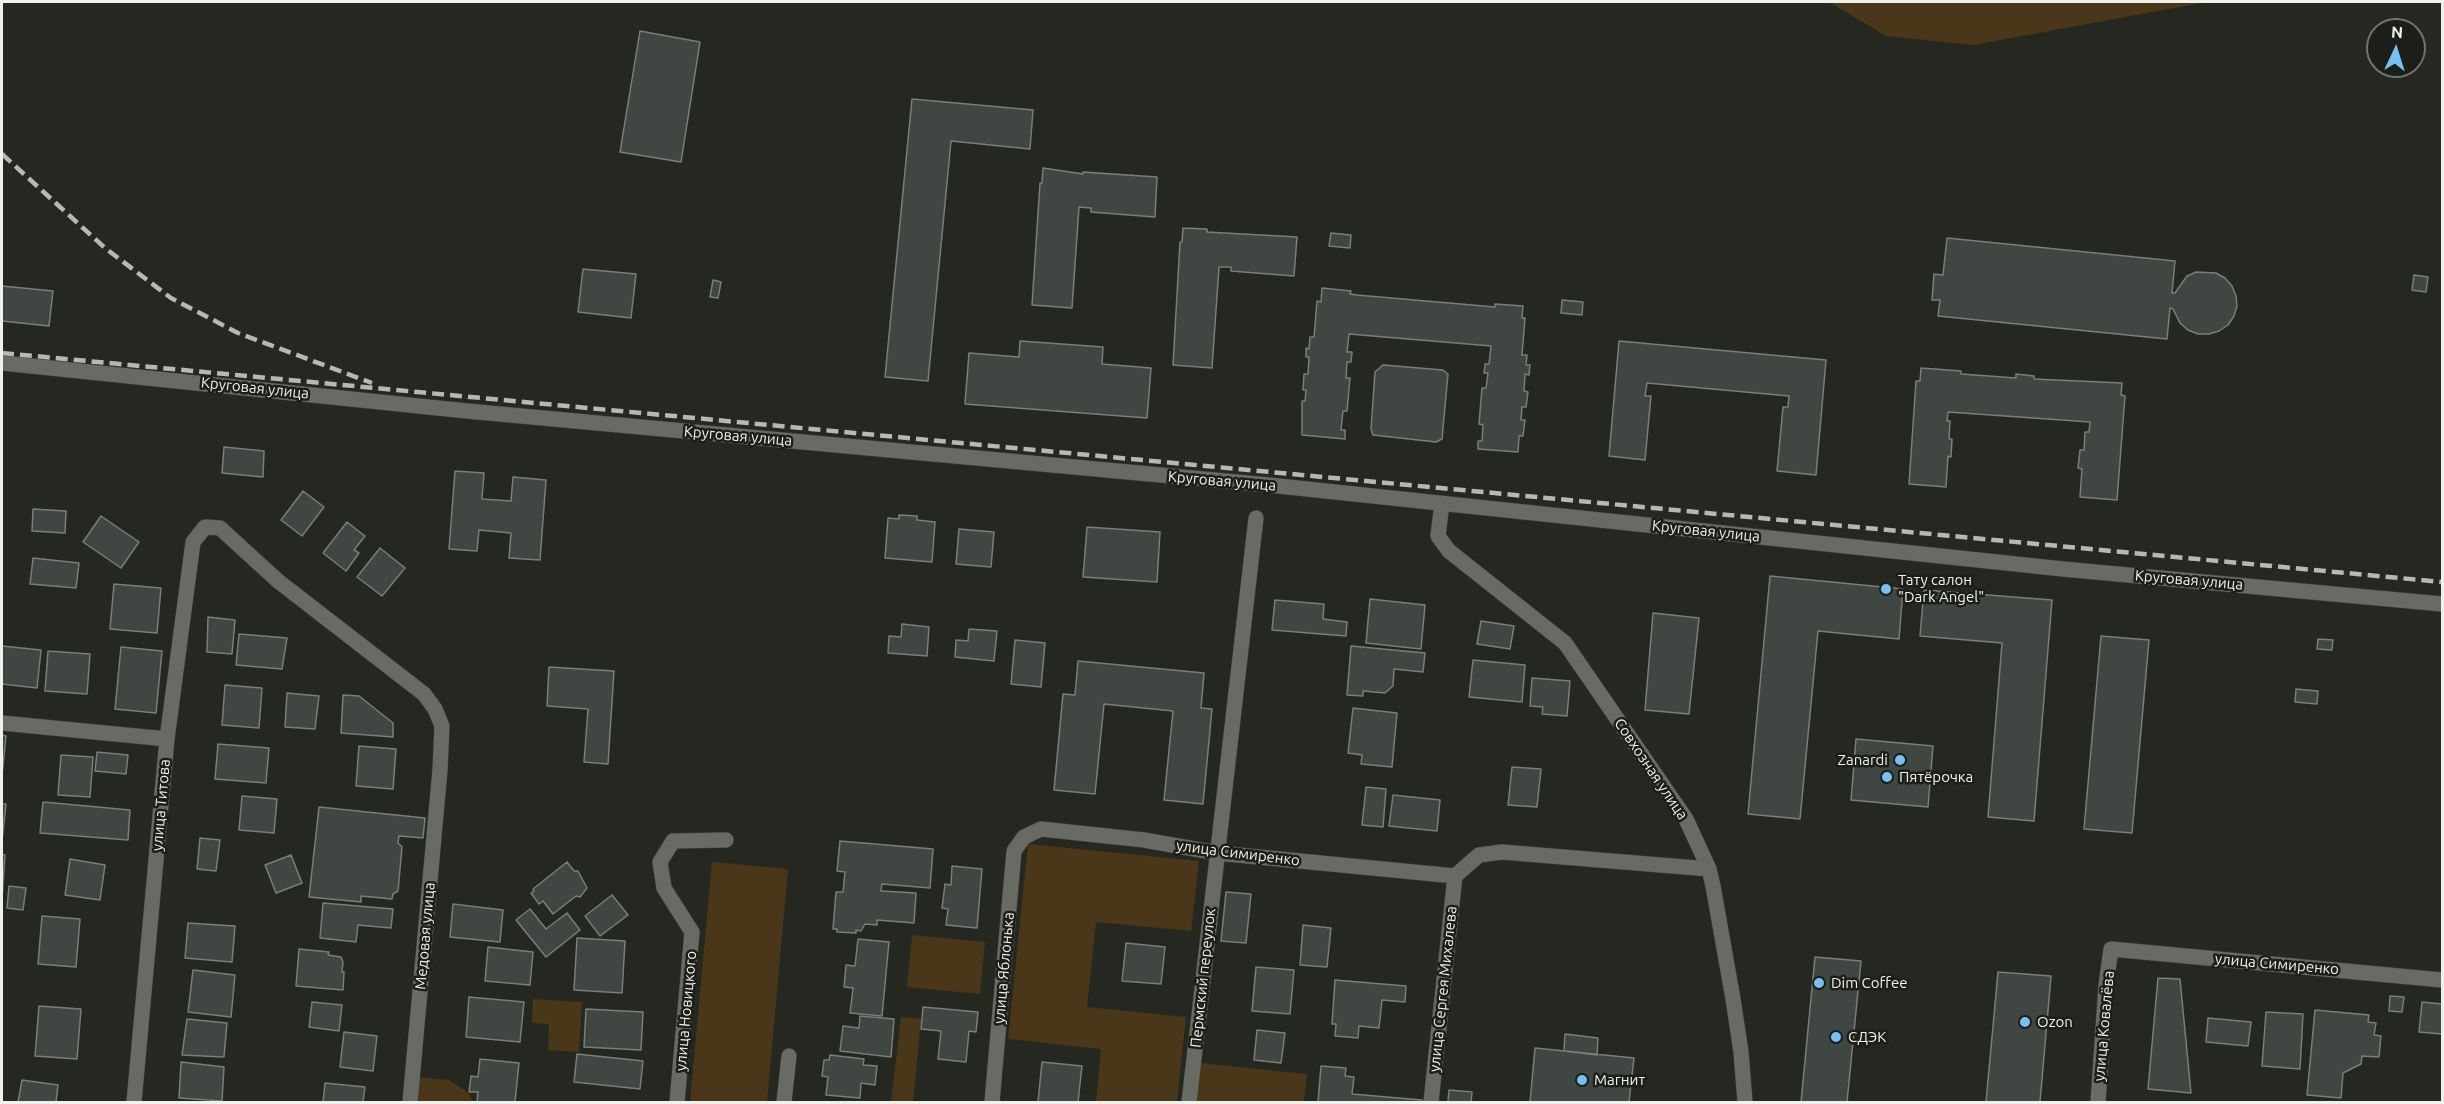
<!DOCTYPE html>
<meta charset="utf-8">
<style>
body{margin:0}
#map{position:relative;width:2444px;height:1104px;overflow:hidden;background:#252821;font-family:Ubuntu,sans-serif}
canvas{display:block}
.frame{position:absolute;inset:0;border:3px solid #eff1ec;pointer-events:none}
.north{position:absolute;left:2366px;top:18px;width:60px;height:60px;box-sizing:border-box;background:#1c1e18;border:2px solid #70726d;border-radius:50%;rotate:4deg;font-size:16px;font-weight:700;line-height:24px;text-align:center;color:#eff1ec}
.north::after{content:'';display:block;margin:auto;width:21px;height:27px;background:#77c0f7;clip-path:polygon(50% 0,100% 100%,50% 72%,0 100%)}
</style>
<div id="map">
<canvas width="2444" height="1104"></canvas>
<div class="frame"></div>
<div class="north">N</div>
</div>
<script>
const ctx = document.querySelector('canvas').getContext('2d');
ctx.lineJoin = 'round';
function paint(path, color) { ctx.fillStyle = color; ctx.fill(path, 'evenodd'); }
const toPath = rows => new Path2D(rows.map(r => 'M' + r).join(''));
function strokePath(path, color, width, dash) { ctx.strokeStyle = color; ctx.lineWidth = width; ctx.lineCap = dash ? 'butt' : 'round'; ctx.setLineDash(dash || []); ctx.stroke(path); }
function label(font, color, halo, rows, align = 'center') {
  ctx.font = font + ' Ubuntu,sans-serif'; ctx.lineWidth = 5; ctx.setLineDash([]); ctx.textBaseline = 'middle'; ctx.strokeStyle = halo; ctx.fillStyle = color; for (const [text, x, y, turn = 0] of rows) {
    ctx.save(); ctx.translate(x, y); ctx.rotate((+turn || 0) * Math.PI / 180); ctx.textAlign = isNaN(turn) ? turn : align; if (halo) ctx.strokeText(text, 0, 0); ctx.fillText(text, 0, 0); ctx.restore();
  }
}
const green = toPath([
 [1829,2,2207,2,1973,45,1886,36],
 [1028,844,1199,861,1191,931,1096,922,1087,1007,1186,1017,1177,1102,1096,1102,1101,1049,1008,1039],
 [712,862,788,869,767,1102,690,1102],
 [912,935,985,942,980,994,907,987],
 [533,999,582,1002,579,1052,548,1050,549,1024,532,1023],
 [901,1017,921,1019,913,1102,891,1102],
 [1200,1063,1307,1074,1304,1102,1196,1102],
 [418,1077,449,1080,466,1091,474,1102,416,1102]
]);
const building = toPath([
 [640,31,700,42,681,162,620,152,640,31],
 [912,99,1033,110,1030,149,951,141,928,381,885,377,912,99],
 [1043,168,1083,174,1083,172,1157,177,1155,217,1091,212,1091,208,1079,207,1072,308,1032,305,1040,183,1042,183,1043,168],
 [1183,228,1207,229,1207,232,1297,237,1294,276,1231,271,1231,267,1219,267,1212,368,1173,365,1180,242,1182,242,1183,228],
 [1331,233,1351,235,1350,248,1329,246,1331,233],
 [1947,238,2175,261,2172,293,2175,293,2187,276,2196,272,2216,273,2225,278,2232,286,2236,296,2237,306,2234,316,2228,325,2219,331,2209,334,2198,334,2188,330,2180,323,2173,309,2170,308,2167,339,1938,316,1940,300,1932,300,1934,274,1943,275,1947,238],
 [583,269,636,274,631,318,578,312,583,269],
 [2414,275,2428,277,2426,292,2412,290,2414,275],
 [713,280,721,282,718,298,710,297,713,280],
 [2,286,53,291,49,326,2,321,2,286],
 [1322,288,1351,291,1350,294,1357,295,1495,307,1495,304,1523,306,1522,318,1525,318,1522,355,1527,355,1526,365,1530,365,1529,375,1525,374,1524,391,1528,392,1526,407,1522,407,1521,420,1525,420,1523,436,1519,436,1518,452,1478,449,1478,441,1482,441,1483,425,1479,424,1482,388,1486,388,1488,373,1484,373,1485,364,1489,364,1491,346,1349,334,1347,352,1352,352,1351,362,1347,362,1346,378,1350,378,1347,411,1343,411,1341,430,1345,430,1345,439,1302,435,1302,401,1305,401,1306,390,1303,390,1304,374,1308,374,1309,357,1306,357,1306,348,1309,349,1310,337,1314,337,1317,301,1321,302,1322,288],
 [1562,300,1583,302,1582,315,1561,313,1562,300],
 [1020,341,1103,347,1102,364,1151,368,1147,418,965,404,969,353,1019,357,1020,341],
 [1619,341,1826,360,1816,475,1777,471,1783,407,1788,407,1789,396,1647,383,1645,396,1651,396,1645,460,1609,456,1619,341],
 [1383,365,1443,370,1448,374,1442,439,1436,442,1373,435,1371,429,1375,372,1383,365],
 [1921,368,1961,371,1961,374,2016,378,2016,374,2034,376,2034,379,2122,383,2121,395,2125,396,2117,500,2080,497,2082,469,2078,468,2080,450,2084,450,2085,432,2089,432,2090,422,1948,412,1947,421,1950,421,1949,439,1952,439,1951,457,1948,456,1946,487,1909,484,1916,381,1920,381,1921,368],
 [224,447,264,451,263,477,222,473,224,447],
 [455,471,484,473,482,499,511,501,513,477,546,480,540,560,509,558,511,533,479,530,477,551,449,549,455,471],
 [303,491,324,507,302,536,281,520,303,491],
 [33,509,66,511,65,533,32,531,33,509],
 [899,515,917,516,917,520,935,522,932,562,885,558,888,518,899,519,899,515],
 [101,516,139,542,121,568,83,542,101,516],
 [347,522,365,536,354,550,359,553,346,571,323,553,347,522],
 [1087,527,1160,532,1157,582,1083,577,1087,527],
 [959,529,994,532,991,567,956,564,959,529],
 [380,548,405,568,382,596,357,577,380,548],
 [33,558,79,563,76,588,30,584,33,558],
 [1770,576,1903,589,1899,639,1818,631,1800,819,1748,814,1770,576],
 [114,584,161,588,157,633,110,629,114,584],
 [1924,590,2052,600,2034,821,1988,817,2002,643,1920,636,1924,590],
 [1370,599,1425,605,1421,649,1366,643,1370,599],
 [1275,600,1324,604,1323,619,1347,622,1346,636,1272,630,1275,600],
 [1653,613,1699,618,1689,714,1645,710,1653,613],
 [208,617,235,620,232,654,207,652,208,617],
 [1481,621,1514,626,1510,649,1477,644,1481,621],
 [902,624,929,627,927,656,888,653,889,636,901,637,902,624],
 [969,629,997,631,994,661,955,657,956,640,968,641,969,629],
 [239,634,287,638,282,669,236,665,239,634],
 [2101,636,2149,640,2132,833,2084,829,2101,636],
 [2318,639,2333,640,2332,650,2317,649,2318,639],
 [1015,640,1045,643,1041,687,1011,684,1015,640],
 [2,646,41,650,37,688,2,684,2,646],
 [1351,646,1425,653,1423,672,1394,669,1393,686,1385,693,1363,691,1363,696,1347,695,1351,646],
 [121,647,162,651,156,713,115,709,121,647],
 [48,651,90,654,87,694,45,691,48,651],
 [1473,660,1525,665,1522,702,1469,697,1473,660],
 [1078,661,1204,673,1201,708,1212,709,1203,804,1164,800,1173,711,1104,704,1095,794,1054,790,1063,694,1075,695,1078,661],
 [549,667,614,671,608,764,584,762,588,709,547,706,549,667],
 [1532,678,1570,681,1567,716,1542,714,1543,707,1530,706,1532,678],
 [225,685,262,688,259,728,222,725,225,685],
 [2296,689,2318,691,2317,704,2295,702,2296,689],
 [287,693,319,696,315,729,285,727,287,693],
 [343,695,359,696,393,723,393,737,341,733,343,695],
 [1353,708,1397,713,1392,767,1361,764,1362,755,1348,753,1353,708],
 [2,735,6,736,2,776,2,735],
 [1856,739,1933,746,1928,807,1851,800,1856,739],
 [218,744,269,748,266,783,215,779,218,744],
 [359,746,396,749,393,789,356,786,359,746],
 [97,752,128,755,126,774,95,771,97,752],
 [61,755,93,757,90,797,58,795,61,755],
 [1512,767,1541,769,1537,807,1508,805,1512,767],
 [1366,787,1386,789,1383,827,1362,825,1366,787],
 [1393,795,1440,800,1437,831,1389,826,1393,795],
 [242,796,277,799,274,833,239,830,242,796],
 [43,802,130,810,128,840,40,833,43,802],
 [2,804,6,804,2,841,2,804],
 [319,807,425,818,423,838,399,836,398,843,402,847,398,891,393,894,392,899,361,896,361,902,309,897,319,807],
 [200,838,220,840,216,871,197,869,200,838],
 [840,841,933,849,930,888,882,884,881,891,916,893,914,923,877,920,877,925,865,924,861,931,856,930,856,933,837,932,837,929,833,929,836,892,843,892,845,872,837,871,840,841],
 [2,854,5,855,2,898,2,854],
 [291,855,302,883,276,893,265,865,291,855],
 [70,859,105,865,100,900,65,895,70,859],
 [567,862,574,871,578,871,587,888,580,897,576,896,553,914,543,901,539,904,531,893,534,891,533,889,567,862],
 [952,866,982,869,977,928,946,925,948,909,942,908,945,884,951,885,952,866],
 [9,886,26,888,23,910,7,908,9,886],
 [1226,892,1251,894,1246,943,1221,941,1226,892],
 [612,895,628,915,600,936,585,916,612,895],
 [323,903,393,909,391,928,358,925,356,942,320,938,323,903],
 [453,904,503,910,500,942,450,937,453,904],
 [530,909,546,929,567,913,580,930,546,957,516,920,530,909],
 [42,916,80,919,76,967,38,964,42,916],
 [188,923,235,926,232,962,185,958,188,923],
 [1303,925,1331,928,1327,967,1300,965,1303,925],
 [577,938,625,941,622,993,574,990,577,938],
 [858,939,889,942,882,1016,850,1013,853,988,844,987,846,965,855,966,858,939],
 [1126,943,1165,947,1161,984,1122,981,1126,943],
 [488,947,533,952,530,985,485,981,488,947],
 [299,949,329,952,328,955,341,957,343,962,342,972,344,972,343,990,296,986,299,949],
 [1815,957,1861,961,1847,1102,1801,1102,1815,957],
 [1256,967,1294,970,1290,1014,1252,1011,1256,967],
 [193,970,235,975,231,1017,188,1012,193,970],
 [1998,972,2051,976,2040,1102,1986,1102,1998,972],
 [2158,978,2180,979,2191,1093,2148,1089,2158,978],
 [1335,980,1406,986,1405,1002,1382,1000,1379,1028,1359,1026,1358,1038,1335,1036,1336,1024,1332,1024,1335,980],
 [2390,996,2404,997,2402,1012,2389,1011,2390,996],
 [469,997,524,1002,520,1042,466,1037,469,997],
 [312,1002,342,1005,339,1031,309,1027,312,1002],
 [2422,1002,2442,1004,2442,1034,2419,1032,2422,1002],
 [39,1006,81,1009,77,1059,35,1056,39,1006],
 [923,1007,978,1012,976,1032,969,1031,966,1062,938,1059,941,1031,921,1029,923,1007],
 [586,1009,643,1012,641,1050,584,1047,586,1009],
 [2315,1010,2369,1015,2368,1022,2376,1023,2374,1035,2381,1036,2379,1057,2362,1056,2361,1064,2343,1073,2341,1098,2307,1095,2315,1010],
 [2266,1012,2303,1014,2300,1069,2262,1066,2266,1012],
 [860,1016,894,1019,891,1057,840,1051,843,1026,859,1028,860,1016],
 [2208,1018,2251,1022,2248,1046,2206,1042,2208,1018],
 [187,1019,227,1023,224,1057,182,1055,187,1019],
 [1257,1030,1285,1033,1281,1063,1254,1060,1257,1030],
 [344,1032,377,1036,373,1071,340,1067,344,1032],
 [1565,1034,1598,1038,1597,1055,1564,1051,1565,1034],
 [1535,1048,1634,1058,1629,1102,1530,1102,1535,1048],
 [577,1054,643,1061,640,1089,574,1082,577,1054],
 [830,1055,864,1059,863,1065,877,1066,875,1085,861,1083,860,1098,826,1095,828,1077,822,1076,824,1060,829,1060,830,1055],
 [480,1059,519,1063,515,1102,477,1102,478,1092,469,1092,471,1076,478,1077,480,1059],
 [181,1062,224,1067,222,1101,179,1098,181,1062],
 [1042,1062,1082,1066,1078,1102,1038,1102,1042,1062],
 [1321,1066,1346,1068,1345,1076,1354,1077,1352,1094,1422,1100,1422,1102,1318,1102,1321,1066],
 [22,1080,58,1085,56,1102,18,1102,22,1080],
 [325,1083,365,1087,363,1102,323,1102,325,1083],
 [1449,1090,1472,1092,1471,1102,1448,1102,1449,1090]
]);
const minor = toPath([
 [2,363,467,411,1269,485,2063,569,2442,604],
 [1442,503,1438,536,1449,551,1565,643,1686,819,1709,869,1713,886,1733,999,1741,1052,1745,1102],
 [2,723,167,739],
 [1455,876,1479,855,1502,852,1709,869],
 [134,1102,167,739,193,542,205,527,220,528,278,581,424,694,435,709,442,726,440,770,410,1102],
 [677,1102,692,932,664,888,660,862,673,841,726,840],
 [784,1102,789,1056],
 [992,1102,1014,851,1024,837,1041,829,1144,840,1217,853,1455,876],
 [1189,1102,1256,518],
 [1431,1102,1455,876],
 [2098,1102,2106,985,2111,949,2442,980]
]);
const rail = toPath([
 [2,154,105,248,171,298,238,333,372,383],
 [2,353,2442,582]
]);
const markers = [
 [1886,589,6,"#77c0f7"],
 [1900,760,6,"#77c0f7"],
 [1887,777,6,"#77c0f7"],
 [1819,983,6,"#77c0f7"],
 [2025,1022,6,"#77c0f7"],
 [1836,1037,6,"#77c0f7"],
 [1582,1080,6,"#77c0f7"]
];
const streetNames = [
 ["Круговая улица",255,388,6],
 ["Круговая улица",738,436,5],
 ["Круговая улица",1222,481,5],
 ["Круговая улица",1706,531,6],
 ["Круговая улица",2189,580,5],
 ["Совхозная улица",1651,769,56],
 ["улица Титова",161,805,-85],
 ["улица Симиренко",1238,853,7],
 ["Медовая улица",425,936,-85],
 ["улица Симиренко",2277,964,5],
 ["улица Яблонька",1004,968,-85],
 ["Пермский переулок",1203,978,-84],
 ["улица Сергея Михалева",1443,989,-84],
 ["улица Новицкого",686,1011,-85],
 ["улица Ковалёва",2104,1026,-85]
];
const poiNames = [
 ["Тату салон",1898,580],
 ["\"Dark Angel\"",1898,597],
 ["Zanardi",1888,760,"right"],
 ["Пятёрочка",1899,777],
 ["Dim Coffee",1831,983],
 ["Ozon",2037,1022],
 ["СДЭК",1848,1037],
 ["Магнит",1594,1080]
];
paint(green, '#4a3719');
paint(building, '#404641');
strokePath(building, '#787f78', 1.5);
strokePath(minor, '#40423c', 16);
strokePath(minor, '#676b63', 15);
strokePath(rail, '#b6b8b2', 4.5, [12, 6]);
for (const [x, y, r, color] of markers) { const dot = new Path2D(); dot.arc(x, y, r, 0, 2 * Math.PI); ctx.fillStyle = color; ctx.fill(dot); strokePath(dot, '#1c1e18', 2); }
label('15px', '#eff1ec', '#1c1e18', streetNames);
label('15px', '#eff1ec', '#1c1e18', poiNames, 'left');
</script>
